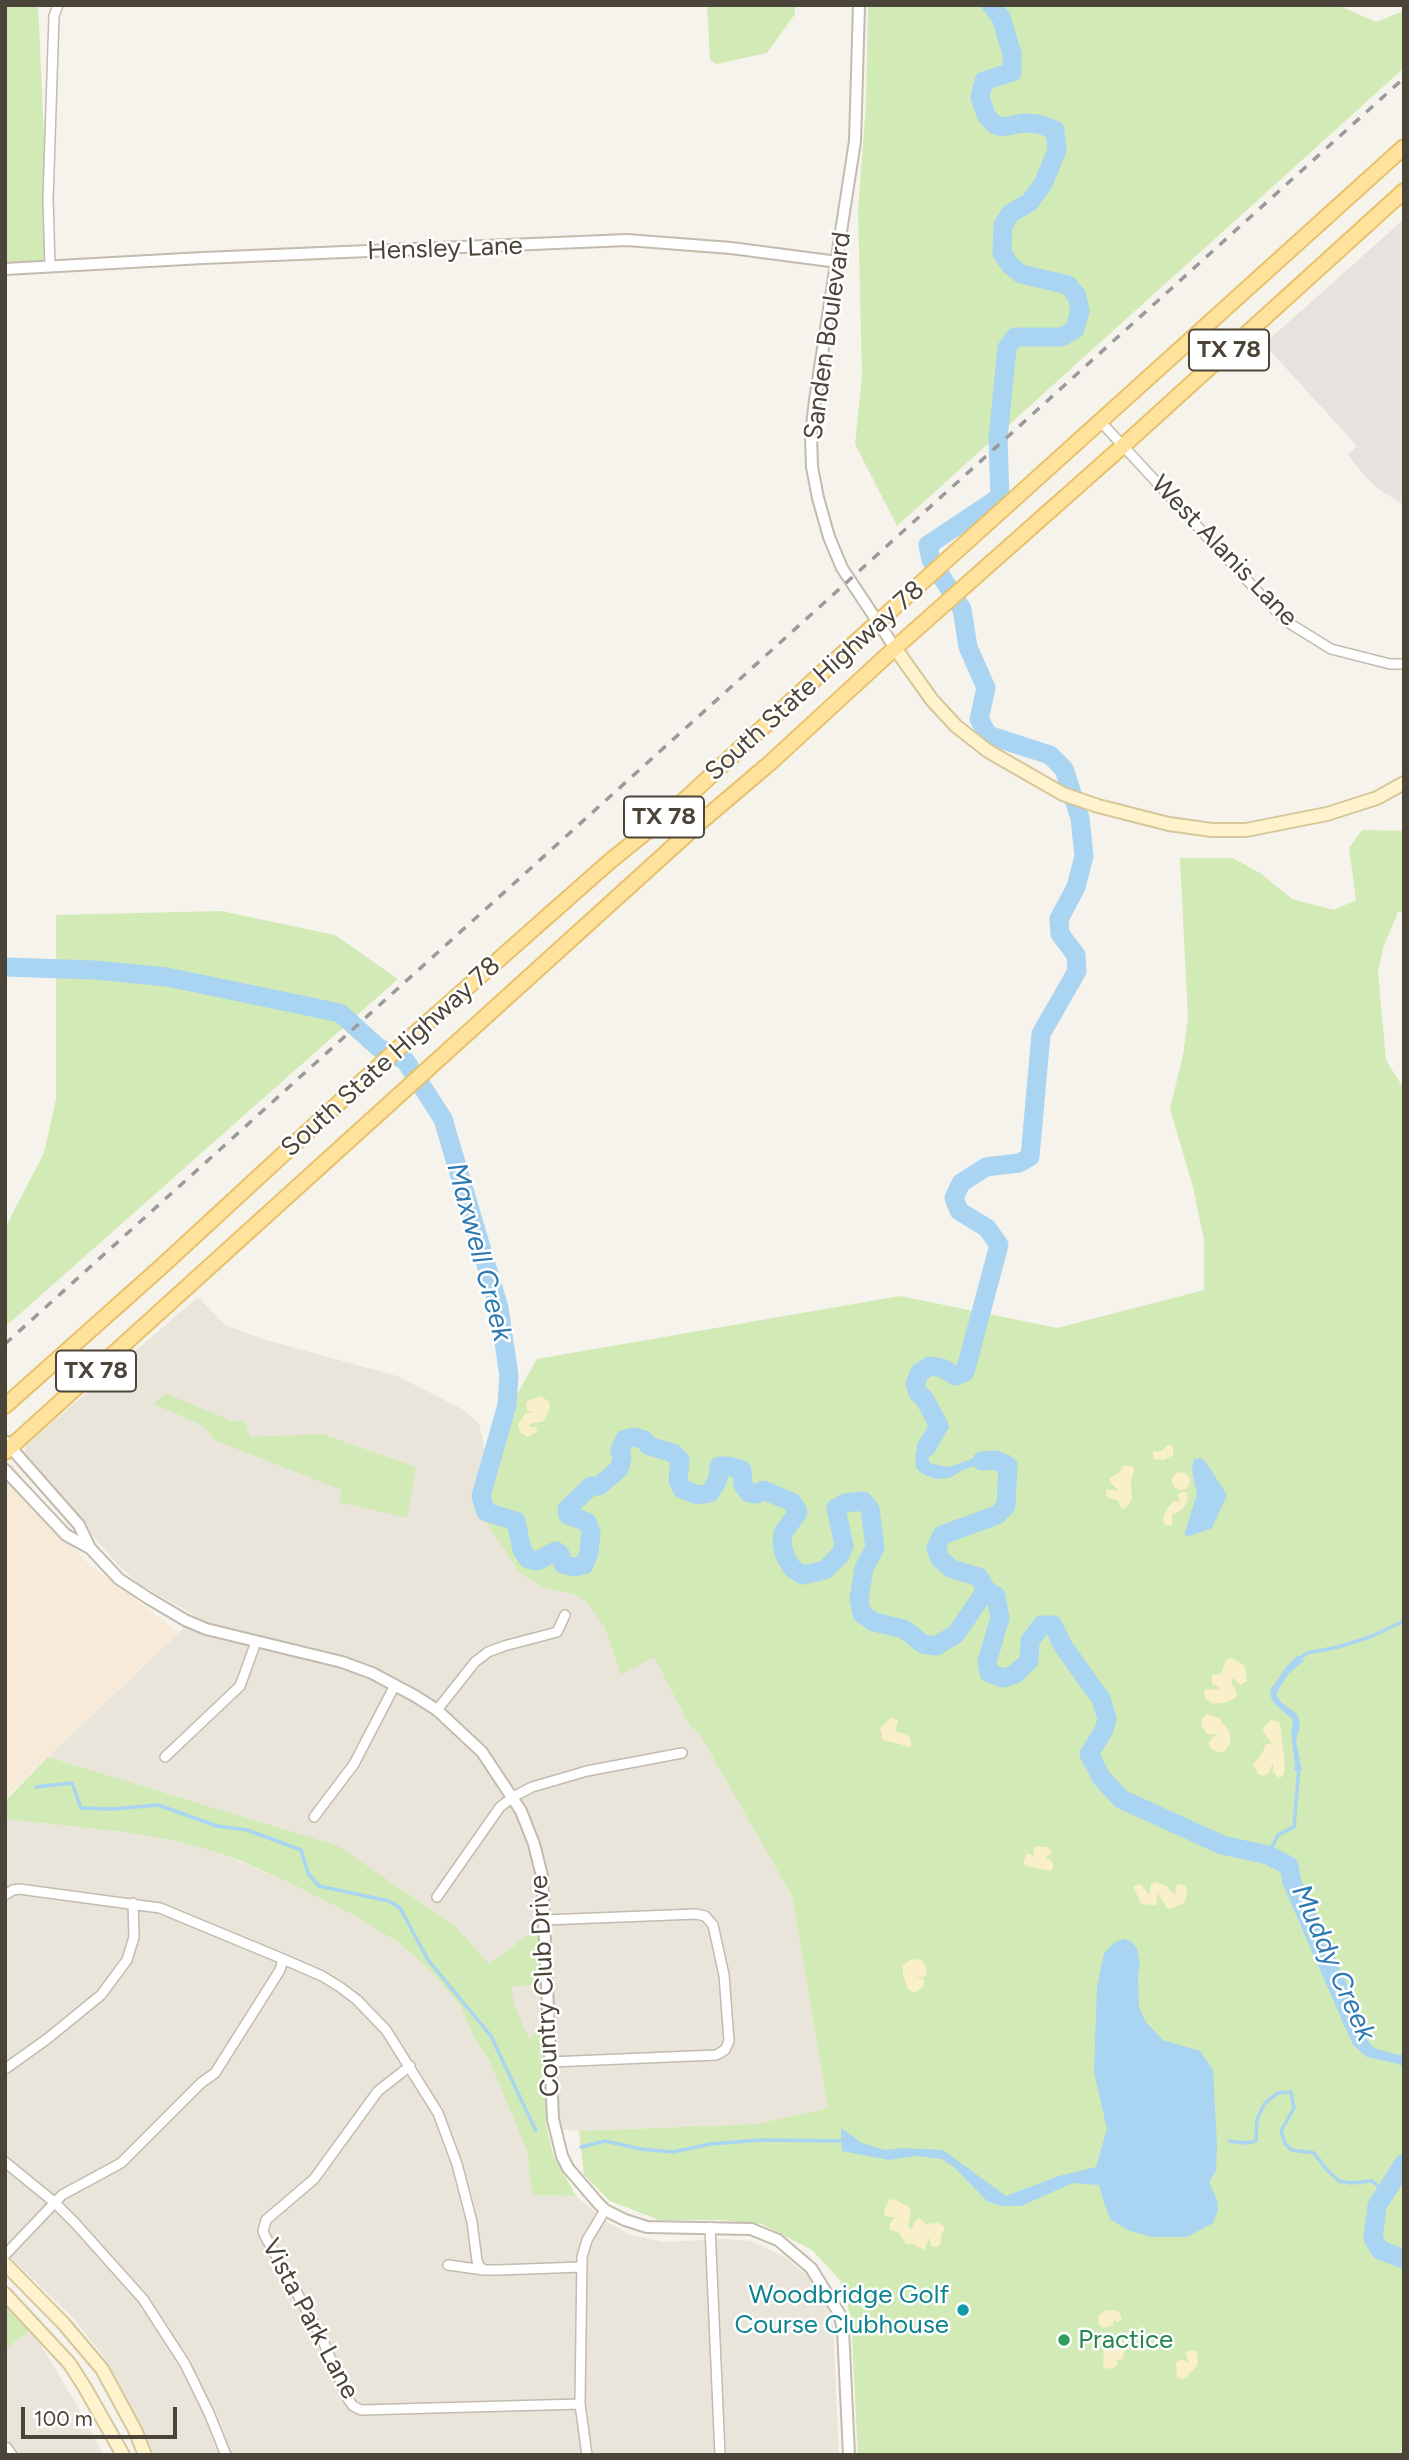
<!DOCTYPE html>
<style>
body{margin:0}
#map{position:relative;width:1409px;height:2460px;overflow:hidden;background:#f6f3ec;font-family:Figtree,sans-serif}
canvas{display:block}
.frame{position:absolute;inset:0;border:7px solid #4b4439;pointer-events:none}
.scale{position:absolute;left:21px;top:2407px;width:156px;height:32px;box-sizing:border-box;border:4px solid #4b4439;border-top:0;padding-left:9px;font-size:21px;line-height:24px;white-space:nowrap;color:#4b4439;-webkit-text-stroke:5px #fff;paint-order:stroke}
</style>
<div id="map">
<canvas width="1409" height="2460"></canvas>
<div class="frame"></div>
<div class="scale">100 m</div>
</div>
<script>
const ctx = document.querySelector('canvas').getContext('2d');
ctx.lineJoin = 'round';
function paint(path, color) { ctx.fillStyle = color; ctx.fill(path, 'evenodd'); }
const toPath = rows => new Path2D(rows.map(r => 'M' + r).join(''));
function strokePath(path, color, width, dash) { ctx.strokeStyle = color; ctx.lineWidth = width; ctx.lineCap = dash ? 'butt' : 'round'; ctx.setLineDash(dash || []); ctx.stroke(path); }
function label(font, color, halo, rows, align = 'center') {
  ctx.font = font + ' Figtree,sans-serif'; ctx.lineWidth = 5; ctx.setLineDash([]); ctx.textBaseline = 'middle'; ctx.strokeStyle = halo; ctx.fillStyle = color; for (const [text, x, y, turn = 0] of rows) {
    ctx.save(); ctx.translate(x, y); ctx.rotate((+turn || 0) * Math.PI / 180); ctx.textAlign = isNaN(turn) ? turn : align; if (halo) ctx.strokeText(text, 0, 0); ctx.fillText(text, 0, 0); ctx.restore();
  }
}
const residential = toPath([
 [198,1297,225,1325,266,1340,397,1376,464,1410,479,1424,485,1451,473,1510,488,1525,520,1573,542,1587,576,1595,589,1603,605,1628,621,1675,654,1656,690,1726,699,1733,792,1896,828,2108,757,2124,579,2131,549,2128,545,2113,336,1845,48,1757,196,1616,139,1584,116,1563,25,1456,26,1445],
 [5,1819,124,1832,171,1840,202,1848,239,1861,294,1885,355,1916,399,1943,434,1974,461,2007,473,2035,490,2062,522,2137,527,2151,532,2195,576,2196,610,2224,631,2235,664,2242,724,2239,751,2241,785,2257,814,2281,824,2297,833,2325,839,2455,155,2455,107,2361,74,2319,5,2252],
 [31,2329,84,2417,103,2455,5,2455,5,2350]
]);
const commercial = toPath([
 [10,1461,84,1560,178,1632,5,1798,5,1466]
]);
const industrial = toPath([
 [1404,219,1404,505,1377,488,1362,473,1348,455,1357,446,1264,344]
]);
const green = toPath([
 [5,5,38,5,50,266,5,269],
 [707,5,795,5,795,14,767,53,716,64,710,60],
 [868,5,1337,5,1376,22,1404,11,1404,68,897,526,855,444,862,375,858,210,866,106],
 [1362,830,1404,831,1404,912,1398,912,1383,948,1378,972,1386,1060,1404,1089,1404,2455,858,2455,851,2318,840,2280,812,2250,762,2224,719,2220,659,2220,610,2201,584,2175,579,2131,757,2124,828,2108,792,1896,699,1733,690,1726,654,1657,621,1675,605,1628,588,1603,576,1595,542,1587,520,1573,488,1525,473,1510,485,1451,537,1359,900,1296,1057,1328,1204,1290,1204,1240,1193,1187,1170,1109,1183,1055,1188,1018,1180,858,1233,858,1260,873,1292,899,1334,910,1356,900,1349,848],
 [221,911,335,935,398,979,5,1327,5,1228,44,1153,56,1099,56,915],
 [165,1393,231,1421,245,1421,250,1437,322,1434,416,1467,407,1518,339,1502,342,1490,214,1440,204,1426,154,1404],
 [48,1757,336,1845,454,1925,489,1964,527,1936,546,1931,548,1984,511,1987,514,2004,529,2039,535,2031,542,2032,546,2069,546,2123,553,2155,576,2196,532,2195,527,2151,490,2062,473,2035,461,2007,434,1974,399,1943,355,1916,294,1885,239,1860,202,1848,171,1840,124,1832,5,1819,5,1801],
 [5,2303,31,2329,5,2350]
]);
const sand = toPath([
 [540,1396,550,1402,550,1408,544,1421,530,1424,530,1427,536,1427,537,1432,527,1437,520,1432,518,1424,525,1414,535,1411,527,1411,526,1402],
 [1168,1445,1173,1446,1173,1455,1164,1460,1154,1459,1153,1452,1161,1451],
 [1124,1465,1134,1467,1134,1471,1131,1482,1132,1499,1125,1509,1121,1508,1118,1500,1108,1498,1106,1494,1106,1489,1119,1491,1110,1482,1109,1478,1119,1473],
 '1172 1481a9 9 0 1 1 18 0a9 9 0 1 1-18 0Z',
 [1181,1492,1186,1492,1188,1499,1183,1509,1172,1515,1172,1526,1165,1525,1163,1520,1166,1510,1174,1501,1180,1502,1178,1495],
 [1232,1658,1245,1666,1247,1681,1241,1685,1233,1678,1231,1682,1237,1694,1235,1698,1228,1702,1213,1704,1205,1698,1204,1692,1206,1689,1219,1690,1219,1687,1212,1684,1212,1675,1221,1674,1226,1660],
 [1207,1714,1219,1718,1230,1733,1230,1743,1225,1751,1220,1753,1210,1748,1209,1742,1213,1737,1219,1735,1207,1734,1201,1725,1202,1719],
 [892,1717,898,1721,895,1731,907,1735,911,1739,911,1747,883,1740,880,1728],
 [1271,1720,1279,1722,1281,1730,1285,1766,1283,1776,1279,1778,1273,1772,1273,1762,1269,1773,1264,1776,1258,1774,1253,1764,1260,1757,1266,1745,1272,1743,1264,1733,1263,1728],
 [1036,1846,1047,1847,1051,1850,1052,1853,1044,1858,1051,1860,1053,1863,1053,1868,1051,1871,1026,1866,1023,1862,1027,1853,1034,1856,1034,1850],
 [1156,1882,1167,1886,1174,1895,1176,1893,1175,1886,1179,1884,1186,1886,1187,1896,1184,1903,1170,1909,1166,1907,1158,1893,1156,1905,1141,1904,1133,1886,1141,1884,1149,1895,1151,1884],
 [920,1959,925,1964,927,1974,923,1978,914,1975,924,1980,924,1986,914,1993,908,1989,903,1975,903,1965,910,1960],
 [894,2199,909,2207,911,2211,908,2226,911,2230,916,2220,920,2218,926,2224,938,2223,943,2225,945,2229,941,2235,941,2243,938,2247,933,2247,930,2244,930,2237,924,2250,913,2244,906,2244,898,2232,890,2230,889,2225,895,2217,885,2216,884,2211,889,2200],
 [1113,2310,1119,2312,1122,2318,1118,2322,1114,2320,1113,2325,1103,2328,1099,2324,1098,2317,1104,2311],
 [1111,2334,1116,2337,1114,2344,1122,2341,1125,2348,1123,2358,1120,2360,1116,2359,1118,2363,1115,2367,1109,2369,1103,2367,1104,2350,1100,2343,1102,2338],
 [1191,2350,1197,2351,1198,2365,1187,2377,1183,2379,1177,2377,1176,2362,1182,2359,1189,2363,1185,2353]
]);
const water = toPath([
 [932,1425,950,1427,932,1447,927,1456,931,1464,949,1467,980,1456,998,1454,1010,1455,1008,1466,978,1465,963,1470,949,1478,936,1479,923,1474,916,1468,915,1455],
 [1200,1458,1205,1461,1227,1495,1212,1528,1190,1536,1184,1535,1197,1494,1192,1469,1194,1459],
 [1298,1655,1304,1661,1288,1674,1276,1694,1281,1702,1296,1713,1299,1719,1300,1726,1296,1741,1302,1770,1294,1770,1295,1764,1291,1734,1293,1720,1273,1702,1270,1694,1271,1689,1286,1667],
 [1124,1939,1131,1941,1137,1948,1140,1965,1138,1975,1139,2007,1146,2022,1163,2040,1200,2051,1213,2070,1217,2145,1216,2171,1209,2182,1217,2200,1218,2210,1213,2223,1187,2237,1152,2237,1130,2231,1111,2220,1104,2203,1099,2185,1073,2183,1021,2206,1001,2206,987,2201,955,2168,942,2159,916,2156,889,2160,842,2151,841,2128,862,2143,885,2150,903,2148,943,2150,1006,2196,1059,2176,1096,2167,1107,2129,1094,2072,1097,1986,1104,1953,1115,1942],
 [1354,2007,1365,2037,1374,2048,1398,2055,1404,2054,1404,2067,1399,2064,1367,2057,1353,2045,1339,2012]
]);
const stream = toPath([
 [1298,1660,1307,1653,1338,1647,1370,1637,1404,1621],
 [36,1787,72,1783,81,1808,113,1809,158,1805,217,1826,247,1830,301,1850,308,1873,319,1886,389,1901,400,1908,428,1960,491,2036,536,2131],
 [1268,1855,1278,1835,1294,1827,1299,1767],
 [1229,2141,1246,2143,1256,2141,1257,2119,1265,2103,1278,2093,1291,2092,1294,2108,1281,2131,1285,2144,1292,2150,1314,2153,1328,2171,1339,2181,1351,2183,1372,2181,1384,2191],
 [581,2147,605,2141,641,2149,673,2152,710,2144,761,2140,845,2141]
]);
const river = toPath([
 [5,967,95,970,167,977,340,1013,379,1048,405,1060,443,1119,499,1308,509,1376,507,1405,481,1496,486,1512,516,1521,522,1550,528,1559,537,1561,556,1551,560,1554,563,1564,573,1567,584,1565,589,1553,591,1532,587,1522,568,1515,567,1509,591,1486,599,1486,619,1469,622,1458,620,1450,625,1439,635,1437,644,1440,649,1446,673,1453,680,1460,678,1481,682,1489,698,1495,710,1493,718,1479,719,1466,728,1466,742,1470,743,1485,749,1493,757,1494,763,1490,792,1502,798,1512,783,1533,782,1544,785,1556,792,1568,803,1575,825,1570,840,1555,844,1546,836,1508,845,1503,863,1501,870,1509,875,1548,864,1568,859,1599,862,1614,874,1622,904,1629,923,1644,936,1646,956,1634,986,1590],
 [926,1448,939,1426,924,1398,918,1393,915,1384,920,1372,930,1366,942,1368,956,1376,965,1372,999,1245,987,1228,959,1211,954,1198,961,1183,986,1167,1019,1163,1030,1157,1041,1034,1077,971,1076,955,1060,934,1059,919,1076,887,1084,856,1080,818,1064,769,1050,755,988,735,979,719,986,688,968,647,962,609,931,560,928,545,1000,497,998,439,1007,348,1015,337,1062,337,1075,329,1080,311,1077,296,1068,285,1021,274,1010,265,1002,253,1003,225,1011,213,1030,202,1043,184,1057,150,1055,130,1039,124,1024,123,1002,127,994,124,986,115,980,97,984,81,1012,72,1012,54,1001,17,991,5],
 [982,1461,995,1460,1008,1466,1006,1506,997,1515,942,1535,936,1548,940,1559,952,1569,979,1577,986,1590,996,1596,1000,1618,987,1662,989,1673,1003,1678,1015,1674,1029,1661,1030,1641,1042,1625,1053,1625,1063,1646,1101,1699,1107,1718,1104,1730,1089,1754,1101,1777,1121,1799,1222,1845,1268,1855,1289,1866,1292,1882,1357,2031],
 [1404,2163,1377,2206,1373,2238,1380,2250,1404,2259]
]);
const minor = toPath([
 [50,266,48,199,54,16,58,5],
 [1100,421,1271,606,1289,623,1331,649,1390,664,1404,664],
 [437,1710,475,1662,488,1652,504,1646,557,1632,565,1615],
 [165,1757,240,1686,256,1642],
 [314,1817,354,1764,395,1685],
 [5,1895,13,1890,19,1889,160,1908,283,1959,322,1976,340,1987,357,2000,386,2030,438,2113,457,2164,472,2222,477,2261,480,2267,485,2270,498,2270,582,2267],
 [437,1897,500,1807,513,1797,532,1787,587,1771,682,1753],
 [545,1920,696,1914,705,1916,713,1925,724,1975,729,2041,725,2050,716,2055,550,2062],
 [410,2066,378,2091,314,2179,266,2220,263,2231,265,2236,320,2334,348,2399,353,2406,361,2410,580,2404],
 [5,2069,47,2039,101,1995,127,1960,134,1937,133,1903],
 [5,2162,54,2202,75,2223,143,2299,185,2364,209,2413,226,2455],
 [710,2227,720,2455],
 [5,2255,62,2195,121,2163,201,2083,215,2073,280,1970,283,1959],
 [448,2265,484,2270],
 [7,2448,12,2455],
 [587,2455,580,2404,582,2257,587,2240,605,2210]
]);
const tertiary = toPath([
 [859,5,855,141,815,400,811,435,812,467,818,498,829,537,842,568,895,648],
 [5,269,203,258,627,240,731,248,838,262],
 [5,1441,79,1525,90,1548,119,1579,148,1598,185,1620,206,1629,342,1662,372,1673,415,1696,437,1710,482,1752,521,1811,534,1844,542,1876,553,2119,562,2156,568,2168,598,2203,605,2210,625,2220,647,2227,751,2229,778,2240,811,2268,839,2313,843,2329,849,2455],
 [5,1470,66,1535,90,1548]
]);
const secondary = toPath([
 [895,648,932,700,956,726,988,751,1063,794,1098,806,1169,824,1212,830,1246,830,1327,814,1377,798,1404,783],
 [5,2264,64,2324,102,2369,135,2430,145,2455],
 [5,2294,69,2363,84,2386,123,2455]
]);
const primary = toPath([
 [5,1406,161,1267,393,1053,609,862,678,806,827,668,1404,147],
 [5,1452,697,825,770,763,895,648,1124,445,1404,191]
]);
const rail = toPath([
 [5,1344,1404,78]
]);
const markers = [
 [963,2310,7,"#0f9aa8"],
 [1064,2340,7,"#2e9e5b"]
];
const shields = [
 [1229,350,80],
 [664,817,80],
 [96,1371,80]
];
const shieldNames = [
 ["TX 78",1229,350],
 ["TX 78",664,817],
 ["TX 78",96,1371]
];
const streetNames = [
 ["Hensley Lane",445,249,-2],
 ["Sanden Boulevard",828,336,-82],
 ["West Alanis Lane",1224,551,46],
 ["South State Highway 78",815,681,-42],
 ["South State Highway 78",391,1057,-42],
 ["Country Club Drive",545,1986,-93],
 ["Vista Park Lane",310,2319,62]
];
const cultureNames = [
 ["Woodbridge Golf",949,2295],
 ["Course Clubhouse",949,2325]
];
const leisureNames = [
 ["Practice",1078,2340]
];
const waterNames = [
 ["Maxwell Creek",479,1252,75],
 ["Muddy Creek",1333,1963,66]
];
paint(residential, '#eae5da');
paint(commercial, '#f7ead8');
paint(industrial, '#e6e2dd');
paint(green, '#d2eab5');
paint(sand, '#f9efc9');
paint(water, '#a9d4f2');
strokePath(stream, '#a9d4f2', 3.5);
strokePath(river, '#a9d4f2', 19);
strokePath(minor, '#c2bbae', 12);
strokePath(tertiary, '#c2bbae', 14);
strokePath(secondary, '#d6c79b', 16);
strokePath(primary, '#e6c16a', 18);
strokePath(minor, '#fff', 9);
strokePath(tertiary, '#fff', 10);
strokePath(secondary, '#fff3cd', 12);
strokePath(primary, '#ffe39c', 14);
strokePath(rail, '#9a9a9a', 3.5, [9, 9]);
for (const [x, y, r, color] of markers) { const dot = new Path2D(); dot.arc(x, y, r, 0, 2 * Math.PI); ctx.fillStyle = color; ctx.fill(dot); strokePath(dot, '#fff', 2.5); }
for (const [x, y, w] of shields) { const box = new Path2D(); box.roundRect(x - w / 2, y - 20.5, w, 41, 5); ctx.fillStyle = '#fff'; ctx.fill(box); strokePath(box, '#4b4439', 2); }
label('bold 24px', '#4b4439', null, shieldNames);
label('26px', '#4b4439', '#fff', streetNames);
label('26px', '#0d838f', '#fff', cultureNames, 'right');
label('26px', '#27864d', '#fff', leisureNames, 'left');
label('italic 28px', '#2e7ab2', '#fff', waterNames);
</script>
